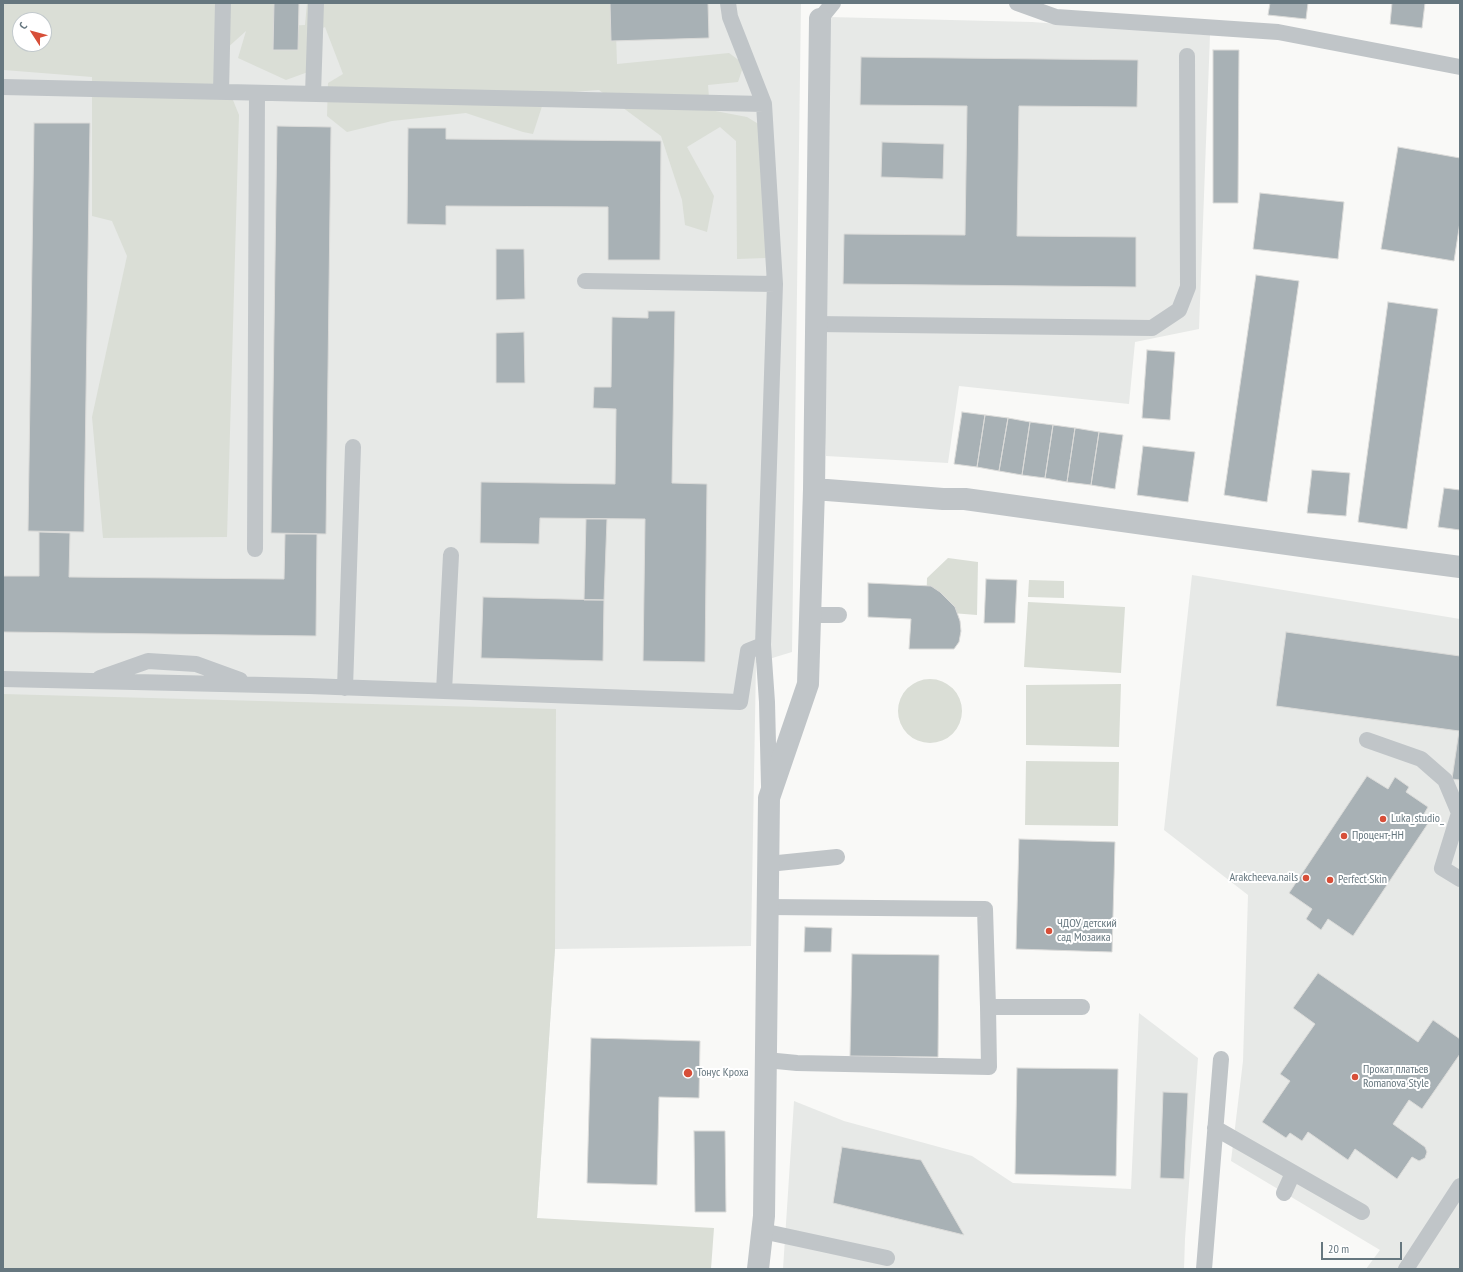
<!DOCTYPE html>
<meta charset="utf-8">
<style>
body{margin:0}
#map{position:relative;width:1463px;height:1272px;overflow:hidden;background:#f9f9f7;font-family:"PT Sans Narrow",sans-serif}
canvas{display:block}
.frame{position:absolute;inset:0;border:4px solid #66777f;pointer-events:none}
.north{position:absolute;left:12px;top:12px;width:40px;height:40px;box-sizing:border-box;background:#fff;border:1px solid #c2c9cc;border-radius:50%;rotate:306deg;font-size:11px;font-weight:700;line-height:16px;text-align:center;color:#66777f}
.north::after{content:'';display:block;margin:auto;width:14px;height:18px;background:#d74f39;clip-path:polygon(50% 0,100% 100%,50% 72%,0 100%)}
.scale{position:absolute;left:1321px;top:1242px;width:81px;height:18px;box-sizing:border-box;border:2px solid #66777f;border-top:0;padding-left:5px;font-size:12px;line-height:14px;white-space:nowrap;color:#66777f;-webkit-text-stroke:3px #fff;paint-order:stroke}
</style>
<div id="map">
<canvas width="1463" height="1272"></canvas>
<div class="frame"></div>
<div class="north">С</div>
<div class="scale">20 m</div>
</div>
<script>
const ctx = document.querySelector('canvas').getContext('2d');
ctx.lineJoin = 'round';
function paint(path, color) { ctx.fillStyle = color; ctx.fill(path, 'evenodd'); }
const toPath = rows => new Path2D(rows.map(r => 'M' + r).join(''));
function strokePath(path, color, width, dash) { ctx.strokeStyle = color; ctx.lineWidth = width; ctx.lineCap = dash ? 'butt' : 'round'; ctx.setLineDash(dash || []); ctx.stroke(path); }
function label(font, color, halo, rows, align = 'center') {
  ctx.font = font + ' "PT Sans Narrow",sans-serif'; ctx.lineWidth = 4; ctx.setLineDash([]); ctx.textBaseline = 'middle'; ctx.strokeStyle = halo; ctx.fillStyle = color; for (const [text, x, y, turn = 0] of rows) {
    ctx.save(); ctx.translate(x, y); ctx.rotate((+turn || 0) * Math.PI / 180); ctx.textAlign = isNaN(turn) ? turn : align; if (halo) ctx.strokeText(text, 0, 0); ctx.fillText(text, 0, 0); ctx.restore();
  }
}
const built = toPath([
 [3,3,801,3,792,652,756,663,751,946,555,949,537,1218,3,1209],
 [20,20,44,20,44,44,20,44],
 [829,17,1032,22,1210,35,1199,329,1135,342,1129,404,959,386,948,463,826,456,823,385],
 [1192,575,1460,619,1460,1269,1366,1269,1380,1250,1231,1161,1243,1061,1248,895,1164,830],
 [1139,1013,1198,1058,1185,1239,1184,1269,783,1269,794,1101,844,1121,972,1156,1013,1183,1131,1189]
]);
const green = toPath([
 [3,3,277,3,286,26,305,25,307,3,615,3,617,64,729,53,744,64,738,82,708,85,710,110,747,117,765,128,766,258,737,259,736,141,720,127,687,147,714,196,707,232,685,225,682,200,661,136,599,90,546,94,533,134,523,132,466,113,392,121,347,132,327,116,328,83,343,74,325,27,308,35,308,72,286,80,238,58,246,31,216,58,239,115,227,537,103,538,92,417,127,256,112,221,92,216,92,77,4,70,3,71],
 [20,20,44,20,44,44,20,44],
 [948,558,978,562,977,615,926,611,927,578],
 [1029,580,1064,581,1064,598,1028,597],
 [1028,602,1125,607,1121,673,1024,667],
 '898 711a32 32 0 1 1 64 0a32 32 0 1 1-64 0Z',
 [1121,684,1119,747,1026,745,1026,685],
 [3,694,556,709,555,949,537,1218,714,1228,711,1269,3,1269],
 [1026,761,1119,762,1118,826,1025,825]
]);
const building = toPath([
 [274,3,299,3,298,50,273,50,274,3],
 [610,3,708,3,709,38,611,41,610,3],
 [1270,3,1308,3,1306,19,1268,15,1270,3],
 [1392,3,1425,3,1422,28,1390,24,1392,3],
 [1213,50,1239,50,1238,203,1213,203,1213,50],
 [861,57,1138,60,1137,107,1019,106,1017,236,1136,237,1136,287,843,284,844,234,965,235,967,106,860,105,861,57],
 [34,123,90,123,84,532,28,531,34,123],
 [277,126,331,127,326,534,271,533,277,126],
 [408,128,446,128,446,139,661,141,660,260,608,260,608,207,446,206,446,225,407,224,408,128],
 [882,142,944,144,943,179,881,177,882,142],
 [1398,147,1460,158,1460,222,1454,261,1381,249,1398,147],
 [1260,193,1344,202,1338,259,1253,249,1260,193],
 [496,249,524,249,525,299,496,300,496,249],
 [1256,275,1299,281,1267,502,1224,495,1256,275],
 [1388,302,1438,309,1407,529,1358,522,1388,302],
 [648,311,675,311,672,483,707,484,705,662,643,661,645,519,540,518,539,544,480,543,481,482,615,484,616,409,593,408,594,387,611,387,612,317,648,318,648,311],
 [524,332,525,383,496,383,496,333,524,332],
 [1147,350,1175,352,1170,420,1142,418,1147,350],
 [962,412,985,415,977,467,954,464,962,412],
 [985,415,1008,418,999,471,977,467,985,415],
 [1008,418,1030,422,1022,475,999,471,1008,418],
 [1030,422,1053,425,1045,478,1022,475,1030,422],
 [1053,425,1075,428,1067,482,1045,478,1053,425],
 [1075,428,1099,432,1091,485,1067,482,1075,428],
 [1099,432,1123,435,1115,489,1091,485,1099,432],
 [1143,446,1195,452,1188,502,1137,495,1143,446],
 [1312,470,1350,473,1346,516,1307,513,1312,470],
 [1444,488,1460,490,1460,530,1438,527,1444,488],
 [586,519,607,519,604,600,584,600,586,519],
 [39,532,70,533,69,577,284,579,285,534,317,534,316,636,3,632,3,576,39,576,39,532],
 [986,579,1017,580,1015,623,984,623,986,579],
 [868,583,931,586,940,592,955,607,960,621,961,631,959,642,954,649,909,649,911,619,868,617,868,583],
 [483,597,604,600,603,661,481,658,483,597],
 [1286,632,1460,656,1460,780,1452,779,1459,731,1276,706,1286,632],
 [1367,776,1388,789,1395,777,1409,787,1406,792,1428,807,1424,814,1431,819,1353,936,1328,919,1321,930,1306,919,1312,909,1289,893,1367,776],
 [1019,839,1115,842,1112,952,1016,949,1019,839],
 [805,927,832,928,831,952,804,952,805,927],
 [852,954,939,955,938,1057,850,1056,852,954],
 [1318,973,1418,1042,1433,1020,1460,1039,1460,1054,1422,1109,1409,1100,1393,1124,1425,1147,1427,1152,1425,1158,1419,1161,1412,1157,1397,1179,1355,1149,1348,1160,1308,1132,1302,1141,1290,1133,1286,1138,1262,1122,1290,1081,1280,1074,1315,1024,1293,1008,1318,973],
 [591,1038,700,1041,699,1098,659,1097,657,1185,587,1183,591,1038],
 [1017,1068,1118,1069,1116,1176,1015,1174,1017,1068],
 [1163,1092,1188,1093,1184,1179,1160,1178,1163,1092],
 [694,1131,725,1131,726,1212,695,1212,694,1131],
 [842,1147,921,1160,964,1235,833,1203,842,1147]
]);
const lane = toPath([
 [728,3,730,17,764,104],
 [1017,3,1056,17,1278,32,1460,67],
 [820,19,833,3],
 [3,87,764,104,775,284],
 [221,92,223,3],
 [313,94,316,3],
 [585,281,775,284,763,645,767,702,769,786],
 [815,324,1152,328,1179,310,1188,287,1187,56],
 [255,549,257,93],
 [810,615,839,615],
 [100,678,148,661,196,664,240,680],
 [3,679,309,686,740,702,748,651,763,645],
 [345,688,353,447],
 [444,691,451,555],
 [1367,740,1421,759,1445,780,1459,813,1442,868,1460,879],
 [768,864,837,857],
 [768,907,985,909,988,1007,1082,1007],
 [766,1060,797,1063,989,1067,988,1007],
 [1215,1128,1362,1212],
 [1284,1193,1293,1173],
 [762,1231,887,1258],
 [1204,1269,1221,1059],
 [1406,1269,1460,1186]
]);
const street = toPath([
 [814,489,943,499,965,499,1316,548,1460,567],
 [758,1269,764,1216,769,798,808,684,814,489,820,19]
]);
const markers = [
 [1383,819,4,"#d74f39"],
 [1344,836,4,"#d74f39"],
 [1306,878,4,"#d74f39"],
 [1330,880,4,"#d74f39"],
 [1049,931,4,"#d74f39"],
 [688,1073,5,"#d74f39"],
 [1355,1077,4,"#d74f39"]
];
const poiNames = [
 ["Luka_studio_",1391,819],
 ["Процент-НН",1352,836],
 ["Arakcheeva.nails",1298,878,"right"],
 ["Perfect Skin",1338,880],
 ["ЧДОУ детский",1057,924],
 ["сад Мозаика",1057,938],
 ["Прокат платьев",1363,1070],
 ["Romanova Style",1363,1084],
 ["Тонус Кроха",697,1073]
];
paint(built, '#e7e9e7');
paint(green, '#daded6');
paint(building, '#a8b1b5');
strokePath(building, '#dbdbd9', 1);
strokePath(lane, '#c0c5c8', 16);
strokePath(street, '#c0c5c8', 22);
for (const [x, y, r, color] of markers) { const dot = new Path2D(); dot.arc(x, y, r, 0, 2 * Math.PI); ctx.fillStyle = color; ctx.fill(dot); strokePath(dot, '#fff', 1.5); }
label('12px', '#66777f', '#fff', poiNames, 'left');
</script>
